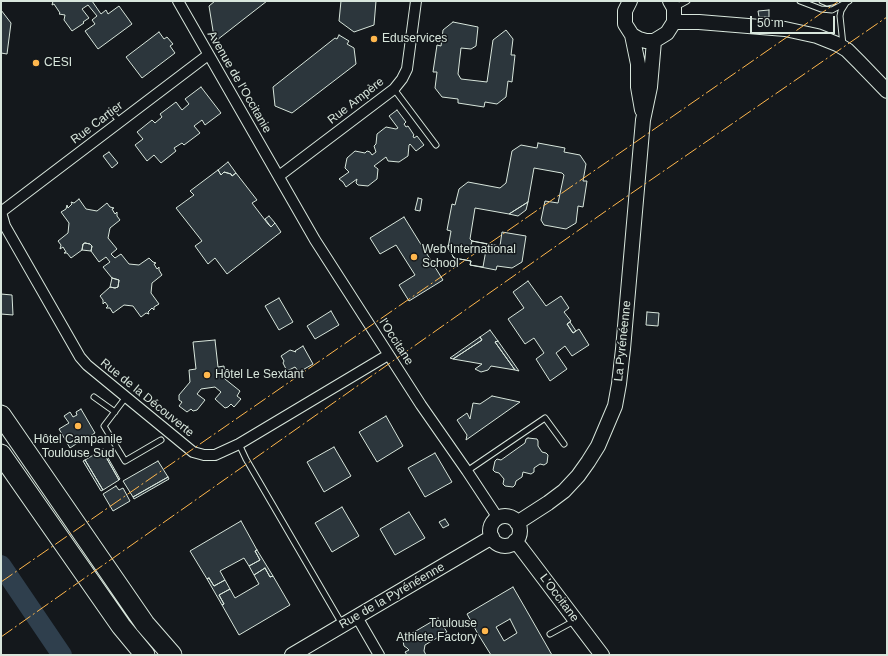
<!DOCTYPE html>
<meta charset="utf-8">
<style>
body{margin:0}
#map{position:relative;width:888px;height:656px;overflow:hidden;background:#14181c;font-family:Arial,sans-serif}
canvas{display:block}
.frame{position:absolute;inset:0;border:2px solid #d8e6dc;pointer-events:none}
.scale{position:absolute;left:750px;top:16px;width:85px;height:18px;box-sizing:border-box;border:2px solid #d8e6dc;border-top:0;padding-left:5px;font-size:12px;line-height:14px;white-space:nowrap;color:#d8e6dc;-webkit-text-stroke:3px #14181c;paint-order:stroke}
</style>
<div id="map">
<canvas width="888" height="656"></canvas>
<div class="frame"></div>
<div class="scale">50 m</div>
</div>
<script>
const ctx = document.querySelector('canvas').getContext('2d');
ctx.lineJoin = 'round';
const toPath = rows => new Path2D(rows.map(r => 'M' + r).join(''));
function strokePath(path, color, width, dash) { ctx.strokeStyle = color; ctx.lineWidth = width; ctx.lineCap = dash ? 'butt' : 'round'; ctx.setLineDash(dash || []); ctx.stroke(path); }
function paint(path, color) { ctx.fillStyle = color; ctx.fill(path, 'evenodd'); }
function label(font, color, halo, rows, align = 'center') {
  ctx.font = font + ' Arial,sans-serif'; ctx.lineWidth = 3; ctx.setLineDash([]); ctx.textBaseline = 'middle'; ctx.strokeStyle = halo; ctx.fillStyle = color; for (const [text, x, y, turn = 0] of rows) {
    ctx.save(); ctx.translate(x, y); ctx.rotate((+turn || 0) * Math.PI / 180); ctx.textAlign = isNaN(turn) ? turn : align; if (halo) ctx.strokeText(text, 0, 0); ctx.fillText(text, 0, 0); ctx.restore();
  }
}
const river = toPath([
 [1,565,62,655]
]);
const building = toPath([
 [53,1,92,1,101,14,106,10,108,14,119,6,132,24,98,49,85,31,95,24,92,20,97,16,88,5,82,9,89,18,83,22,84,23,72,31,64,20,65,15,59,14,60,13,54,4,52,5,53,1],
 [215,1,267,1,217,40,214,37,209,6,215,1],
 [341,1,376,1,374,25,354,32,339,21,341,1],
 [1,10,11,23,7,54,1,53,1,10],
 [769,10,769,17,759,17,758,11,769,10],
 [453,22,478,27,476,46,471,49,461,48,458,74,461,79,487,82,493,40,506,30,513,39,511,55,515,55,512,82,508,81,506,97,497,104,485,102,484,107,458,103,458,99,442,97,435,88,437,72,433,72,437,45,441,46,443,30,453,22],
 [159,32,164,39,167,37,173,44,170,46,175,53,142,78,126,57,159,32],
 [339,35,349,41,347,44,354,48,356,64,292,113,275,106,273,87,335,38,337,39,339,35],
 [201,87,221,113,205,125,202,120,194,126,200,133,184,145,182,143,174,148,176,151,161,163,154,155,147,161,135,145,143,139,137,132,152,120,155,123,162,117,160,114,176,102,182,110,189,104,185,99,201,87],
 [397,110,406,122,404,124,406,127,408,126,414,135,413,136,414,138,417,136,424,145,416,151,410,144,409,145,408,156,399,162,388,161,386,157,374,166,378,169,377,179,368,186,358,185,356,183,357,179,346,187,343,182,339,179,349,172,345,168,347,158,355,151,365,153,367,151,370,152,372,155,376,152,374,146,376,144,377,134,386,127,396,129,398,128,389,116,397,110],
 [538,143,565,148,564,152,580,155,586,164,583,181,587,181,583,207,578,206,576,223,566,229,544,225,541,220,545,201,558,203,564,175,562,173,534,168,528,202,509,214,475,208,470,239,472,241,500,246,502,232,526,236,522,262,512,268,497,266,496,270,470,265,471,261,454,258,448,248,451,231,447,230,452,204,455,205,459,189,468,182,500,188,506,183,512,151,521,145,537,148,538,143],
 [109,152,118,163,112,168,103,156,109,152],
 [228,162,236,173,232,176,231,174,224,172,221,175,218,170,228,162],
 [218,170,221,175,224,172,231,174,232,176,236,173,257,200,252,203,268,224,271,227,275,223,281,232,227,274,215,258,208,264,195,246,202,241,176,208,194,195,190,191,218,170],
 [418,198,422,199,420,211,415,210,418,198],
 [79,199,86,209,97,211,107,203,110,207,114,208,112,209,115,214,117,212,117,216,120,220,110,228,108,238,117,249,111,254,115,258,121,254,129,264,139,265,149,258,153,262,156,263,154,264,157,269,159,267,159,270,162,275,152,283,151,293,159,304,154,307,154,310,152,308,148,312,149,314,146,313,141,317,133,306,124,305,113,313,110,308,106,308,108,306,105,302,103,304,103,300,100,296,110,287,115,288,118,287,119,280,112,278,103,267,110,262,106,257,99,262,91,251,92,246,90,244,85,243,83,244,82,250,71,258,67,253,64,253,66,252,63,247,60,249,61,245,58,241,68,233,69,223,61,212,66,209,67,205,68,208,72,204,71,202,74,203,79,199],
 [528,202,526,210,518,216,509,214,528,202],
 [269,216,275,223,271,227,265,219,269,216],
 [404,217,443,280,409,301,399,285,415,275,396,245,380,254,370,238,404,217],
 [472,241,487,244,483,267,470,265,471,261,454,258,448,248,448,245,470,249,472,241],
 [85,243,90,244,92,246,91,251,82,250,83,244,85,243],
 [112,278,119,280,118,287,115,288,110,287,112,278],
 [528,281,546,306,561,296,569,308,564,312,571,321,567,324,573,333,579,329,589,345,572,356,565,346,556,353,567,369,550,381,536,359,544,353,534,338,525,344,508,319,524,308,513,292,528,281],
 [1,294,12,295,13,315,1,314,1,294],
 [279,298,293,322,279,330,265,306,279,298],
 [331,311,339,325,315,339,307,326,331,311],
 [647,312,659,313,658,326,646,325,647,312],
 [570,322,576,331,573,333,567,324,570,322],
 [490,330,498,341,495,342,515,370,491,366,488,370,481,372,475,369,482,364,453,359,482,340,480,337,490,330],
 [480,337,482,340,453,359,450,358,480,337],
 [215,340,218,367,224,366,225,379,240,391,237,396,241,399,234,407,231,404,228,407,225,408,215,399,221,392,215,387,201,389,197,394,205,400,197,410,193,411,191,409,187,412,179,406,182,402,179,400,179,395,190,382,189,370,196,369,193,342,215,340],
 [498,341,519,371,515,370,495,342,498,341],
 [303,346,313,364,299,372,295,367,287,371,283,363,284,361,281,356,290,350,296,352,295,351,303,346],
 [492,396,520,402,466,440,467,435,457,420,467,413,470,419,473,403,480,404,492,396],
 [81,409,95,433,88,437,87,436,82,439,82,440,70,448,59,429,69,423,64,416,70,412,73,417,77,415,76,412,81,409],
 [386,416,403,446,377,462,359,432,386,416],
 [528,438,537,439,538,441,538,446,542,452,546,453,548,455,547,463,544,465,540,464,534,468,534,472,531,474,523,472,522,477,516,481,515,485,513,487,505,486,503,484,504,479,499,473,495,472,493,470,495,461,497,459,501,460,525,443,526,439,528,438],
 [334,447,351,476,324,492,307,462,334,447],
 [103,449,120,479,119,480,102,450,103,449],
 [102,450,119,480,103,490,85,460,102,450],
 [435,453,452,482,425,497,408,468,435,453],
 [85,460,103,490,101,491,83,461,85,460],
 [158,461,168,477,133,497,123,481,158,461],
 [168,477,169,479,134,499,133,497,168,477],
 [116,486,119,490,123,488,130,501,113,511,103,494,116,486],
 [342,507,359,536,332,552,315,523,342,507],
 [409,512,425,538,395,555,380,529,409,512],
 [445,519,449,525,443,528,439,522,445,519],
 [241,521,257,550,255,551,260,560,249,566,244,558,220,571,225,580,214,586,209,578,207,579,190,551,241,521],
 [257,550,273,576,270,577,265,568,254,575,249,566,260,560,255,551,257,550],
 [265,568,270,577,273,576,290,605,239,635,222,605,224,604,219,595,230,589,235,598,259,584,254,575,265,568],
 [209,578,214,586,225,580,230,589,219,595,224,604,222,605,207,579,209,578],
 [513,587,524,606,552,655,491,655,478,634,467,614,513,587],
 [510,619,517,633,504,641,496,627,510,619],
 [438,618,447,632,425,645,424,651,426,655,407,655,405,652,409,650,407,648,404,646,403,641,406,639,411,639,409,635,438,618]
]);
const lane = toPath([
 [800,1,821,9,832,10,849,1],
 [822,1,827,3,837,1],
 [674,8,687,1],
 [843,45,840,16,841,11,846,3],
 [394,89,436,145],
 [115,116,120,122],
 [94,397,115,412],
 [126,397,104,426,125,461,161,440],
 [239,444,246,459,342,624],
 [467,471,545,418,564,444],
 [550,634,574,621]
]);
const street = toPath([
 [178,1,315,240,421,405,467,471,498,518],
 [279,176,394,89,402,79,407,69,416,1],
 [1,212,5,226,80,357,87,365,193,452,204,455,215,455,239,444,388,355],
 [1,212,208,55],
 [357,617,379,655]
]);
const secondary = toPath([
 [630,1,625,11,625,24,632,35,639,39,646,41,654,41,667,33,674,22,674,8,670,1],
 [674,22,699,22,785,29,817,36,837,44,847,50,859,62,887,91],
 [632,35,638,64,638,87,642,110],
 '490 531a15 15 0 1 1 30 0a15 15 0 1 1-30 0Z',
 [517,523,548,503,564,491,578,476,588,462,598,446,615,406,619,384,623,349,643,120,650,87,654,41],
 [515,541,521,548,602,655],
 [292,655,492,537]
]);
const highway = toPath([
 [1,415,145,624,172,655],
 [1,454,121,626,145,655]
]);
const power = toPath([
 [1,582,839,1],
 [1,637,613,206,887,17]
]);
const markers = [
 [374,39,4,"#ffb74d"],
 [36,63,4,"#ffb74d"],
 [414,257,4,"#ffb74d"],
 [207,375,4,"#ffb74d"],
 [78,426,4,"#ffb74d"],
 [485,631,4,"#ffb74d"]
];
const poiNames = [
 ["Eduservices",382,39],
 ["CESI",44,63],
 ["Web International",422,250],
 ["School",422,264],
 ["Hôtel Le Sextant",215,375],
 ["Hôtel Campanile",78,440,"center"],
 ["Toulouse Sud",78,454,"center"],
 ["Toulouse",477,624,"right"],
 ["Athlete Factory",477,638,"right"]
];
const streetNames = [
 ["Avenue de l'Occitanie",239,82,60],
 ["Rue Ampère",356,101,-38],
 ["Rue Cartier",97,123,-37],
 ["La Pyrénéenne",623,341,-84],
 ["l'Occitane",396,342,57],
 ["Rue de la Découverte",147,398,39],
 ["Rue de la Pyrénéenne",392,596,-30],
 ["L'Occitane",559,598,53]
];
strokePath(river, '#2f3f4d', 20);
paint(building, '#2c363c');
strokePath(building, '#d8e6dc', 1);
strokePath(lane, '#d8e6dc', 7);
strokePath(street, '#d8e6dc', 12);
strokePath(secondary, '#d8e6dc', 16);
strokePath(highway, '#d8e6dc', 21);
strokePath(lane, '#14181c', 5);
strokePath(street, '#14181c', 10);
strokePath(secondary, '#14181c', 14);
strokePath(highway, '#14181c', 19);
strokePath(power, '#ffb74d', 1, [14, 3, 2, 3]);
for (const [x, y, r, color] of markers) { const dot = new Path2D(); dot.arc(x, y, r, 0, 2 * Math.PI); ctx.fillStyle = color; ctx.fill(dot); strokePath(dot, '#14181c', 1.5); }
label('12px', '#d8e6dc', '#14181c', poiNames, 'left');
label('12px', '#d8e6dc', '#14181c', streetNames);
</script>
